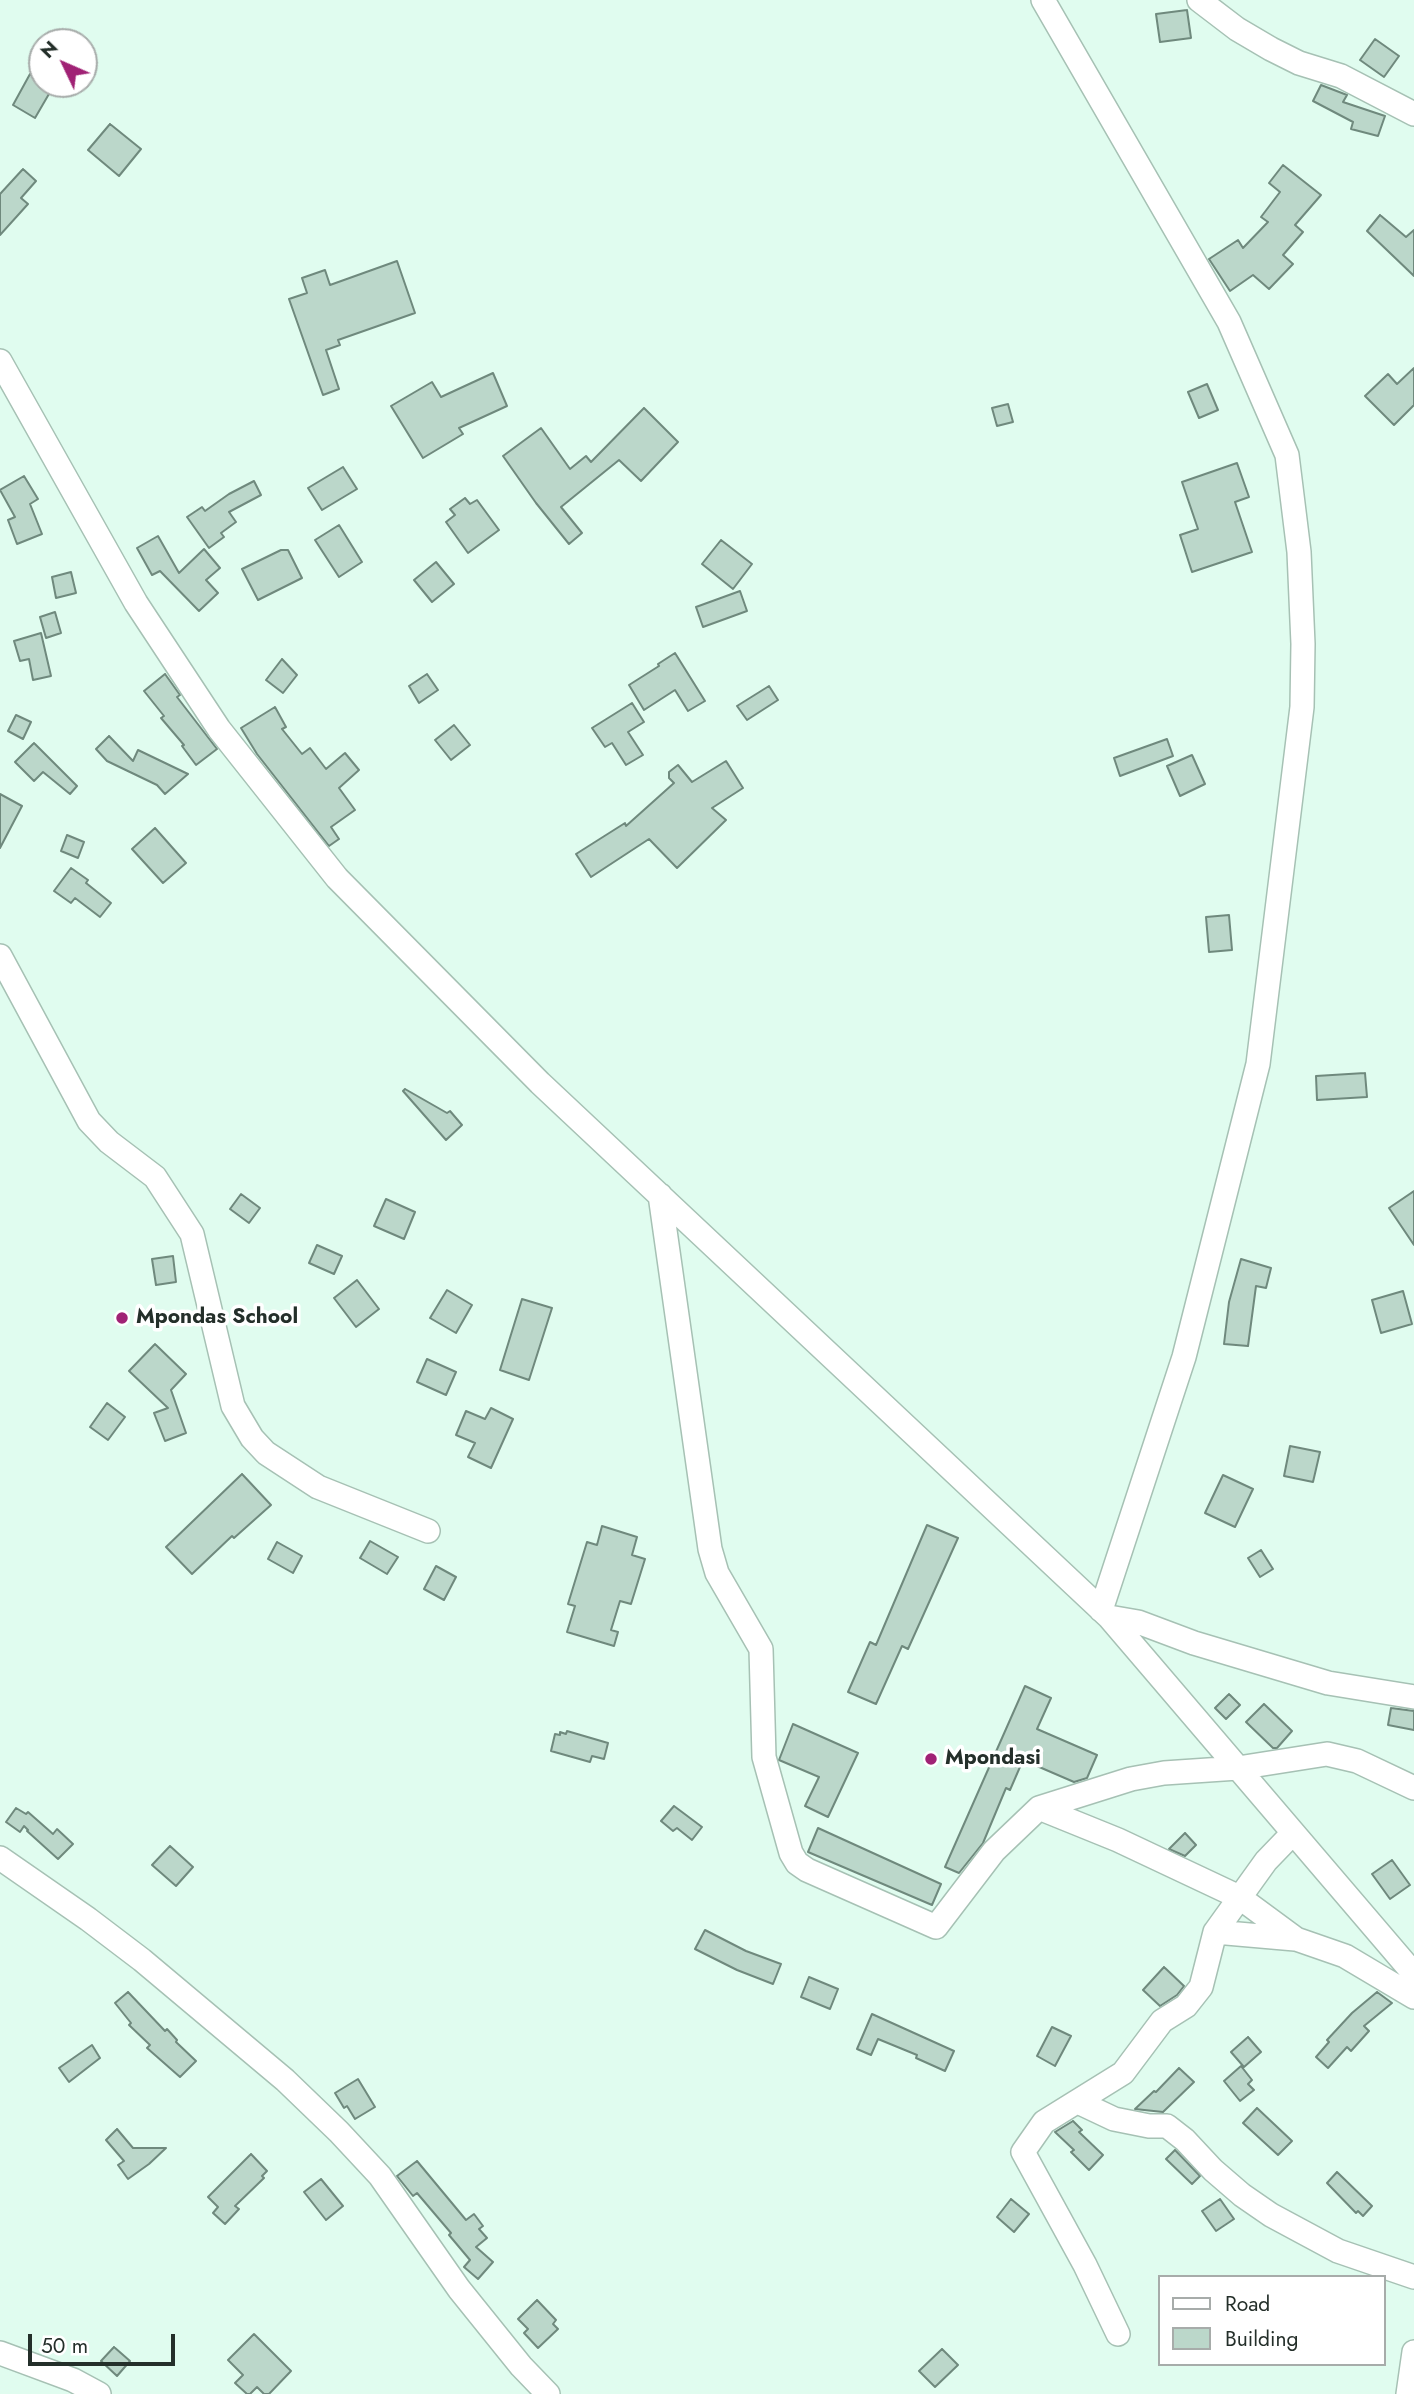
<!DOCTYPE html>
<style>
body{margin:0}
#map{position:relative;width:1414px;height:2394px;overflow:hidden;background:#e0fcef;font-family:Jost,sans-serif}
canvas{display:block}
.legend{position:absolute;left:1158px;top:2275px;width:228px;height:91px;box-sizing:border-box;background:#fff;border:2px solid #a7acaa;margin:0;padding:9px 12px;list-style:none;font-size:21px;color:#242f2a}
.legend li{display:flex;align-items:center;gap:14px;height:35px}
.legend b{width:35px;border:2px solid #a7acaa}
.north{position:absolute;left:28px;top:28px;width:70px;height:70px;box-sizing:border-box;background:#fff;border:2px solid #a7acaa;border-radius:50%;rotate:314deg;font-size:19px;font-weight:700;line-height:28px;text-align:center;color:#242f2a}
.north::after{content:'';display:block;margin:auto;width:24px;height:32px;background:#a02275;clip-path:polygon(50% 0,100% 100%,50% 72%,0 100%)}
.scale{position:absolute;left:28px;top:2334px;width:147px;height:32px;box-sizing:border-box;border:4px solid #242f2a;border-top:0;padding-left:9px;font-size:21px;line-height:24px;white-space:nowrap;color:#242f2a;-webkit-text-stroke:5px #fff;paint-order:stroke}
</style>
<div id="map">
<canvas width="1414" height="2394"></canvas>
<ul class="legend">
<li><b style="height:9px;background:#fff"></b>Road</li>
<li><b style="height:19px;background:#bbd7ca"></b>Building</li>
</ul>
<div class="north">N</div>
<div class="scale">50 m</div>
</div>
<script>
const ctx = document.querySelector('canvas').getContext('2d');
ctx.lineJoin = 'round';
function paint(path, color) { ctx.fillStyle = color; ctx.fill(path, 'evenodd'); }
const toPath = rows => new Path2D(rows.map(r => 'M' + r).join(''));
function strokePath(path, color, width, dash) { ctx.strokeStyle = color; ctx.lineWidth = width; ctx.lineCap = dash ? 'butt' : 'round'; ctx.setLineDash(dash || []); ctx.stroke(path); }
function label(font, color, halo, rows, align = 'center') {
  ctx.font = font + ' Jost,sans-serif'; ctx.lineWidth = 7; ctx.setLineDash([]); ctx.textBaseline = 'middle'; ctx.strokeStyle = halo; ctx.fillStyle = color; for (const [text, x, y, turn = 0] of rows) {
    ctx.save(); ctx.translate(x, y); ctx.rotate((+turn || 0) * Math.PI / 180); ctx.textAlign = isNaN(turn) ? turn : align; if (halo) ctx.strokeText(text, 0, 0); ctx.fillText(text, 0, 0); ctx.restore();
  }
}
const building = toPath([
 [1187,10,1191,38,1160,42,1156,14,1187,10],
 [1375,39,1399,56,1384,77,1360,60,1375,39],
 [30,74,42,81,42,84,53,87,35,118,13,105,30,74],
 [1321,85,1347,95,1343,102,1385,116,1378,136,1351,129,1353,122,1313,101,1321,85],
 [110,124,141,149,119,176,88,150,110,124],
 [1283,165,1321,195,1295,225,1303,232,1283,255,1293,264,1269,289,1253,275,1230,291,1209,259,1238,240,1243,248,1268,222,1261,217,1280,192,1269,183,1283,165],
 [23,169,36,181,21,198,28,204,0,235,0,194,23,169],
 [1380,215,1406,237,1414,230,1414,276,1367,231,1380,215],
 [397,261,415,313,338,340,340,345,326,350,339,389,323,395,289,299,307,293,302,278,325,270,330,285,397,261],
 [1414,368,1414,405,1394,425,1365,396,1388,374,1397,384,1414,368],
 [493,373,507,406,459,428,463,434,423,458,391,406,432,382,441,397,493,373],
 [1207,384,1218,410,1199,418,1188,392,1207,384],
 [1008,404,1013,422,997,426,992,408,1008,404],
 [644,408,678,442,641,481,619,460,561,507,582,533,569,544,536,503,503,456,541,428,570,469,586,456,591,462,644,408],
 [1237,463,1249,497,1235,502,1252,552,1192,572,1180,535,1198,529,1182,482,1237,463],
 [343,467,357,489,322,510,308,488,343,467],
 [24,476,38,499,30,504,42,534,17,544,8,520,15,517,0,490,24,476],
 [254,481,261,495,229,512,236,522,221,533,224,537,209,548,187,517,202,507,205,511,229,494,254,481],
 [465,498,470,504,477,500,499,530,468,553,446,522,455,515,450,509,465,498],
 [339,525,362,562,339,577,315,540,339,525],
 [158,536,179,573,204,549,220,568,206,580,218,593,199,611,160,571,152,575,137,548,158,536],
 [721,540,752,564,733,589,702,564,721,540],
 [281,550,288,550,302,578,258,600,242,569,281,550],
 [436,562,454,584,432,602,414,580,436,562],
 [71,572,76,593,56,598,52,577,71,572],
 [740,591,747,611,703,627,696,607,740,591],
 [55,612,61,633,46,638,40,617,55,612],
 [41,633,51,676,33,680,29,659,20,661,14,641,41,633],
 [675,653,705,701,688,711,675,690,644,710,629,685,659,666,658,664,675,653],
 [282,659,297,675,283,693,266,680,282,659],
 [165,674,180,695,177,697,217,749,196,765,182,746,184,745,161,718,164,716,144,691,165,674],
 [427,674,438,690,419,703,409,686,427,674],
 [769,686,778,700,747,720,737,706,769,686],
 [632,703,644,722,628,732,643,755,626,765,612,743,605,747,592,728,632,703],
 [275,707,286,727,282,729,302,754,310,748,326,769,345,753,359,770,339,788,355,810,331,827,339,839,329,846,257,754,241,728,275,707],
 [16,715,31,722,23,739,8,731,16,715],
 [454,725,470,745,451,760,435,740,454,725],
 [109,736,133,761,138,750,188,774,165,794,157,785,107,761,96,749,109,736],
 [1167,739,1173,756,1120,776,1114,758,1167,739],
 [34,743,77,786,70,794,43,772,34,781,15,762,34,743],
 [1192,755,1205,784,1180,796,1167,766,1192,755],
 [726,761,743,788,712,808,726,820,677,868,649,839,591,877,576,854,625,823,626,826,674,783,669,778,669,772,678,765,692,782,726,761],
 [0,794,22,806,0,848,0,794],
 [155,828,186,863,163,883,132,849,155,828],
 [67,835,84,842,78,858,61,851,67,835],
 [71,868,88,880,86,883,111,903,100,917,75,898,71,903,54,891,71,868],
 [1229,915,1232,950,1209,952,1206,917,1229,915],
 [1365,1073,1367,1097,1317,1100,1316,1076,1365,1073],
 [405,1089,447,1113,450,1111,462,1125,446,1140,403,1091,405,1089],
 [1414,1191,1414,1245,1389,1208,1414,1191],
 [241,1194,260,1208,249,1223,230,1209,241,1194],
 [386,1199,415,1212,404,1239,374,1226,386,1199],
 [317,1245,342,1256,334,1274,309,1263,317,1245],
 [173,1256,176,1282,156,1285,152,1259,173,1256],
 [1241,1259,1271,1268,1266,1288,1256,1286,1248,1346,1224,1344,1229,1302,1241,1259],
 [357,1280,379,1309,356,1327,334,1298,357,1280],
 [447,1290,472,1305,456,1333,430,1318,447,1290],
 [1403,1291,1412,1324,1381,1333,1372,1300,1403,1291],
 [522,1299,552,1308,529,1380,500,1370,522,1299],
 [155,1344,186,1374,171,1390,186,1433,165,1441,154,1413,168,1408,129,1371,155,1344],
 [427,1359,456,1372,446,1395,417,1382,427,1359],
 [107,1403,125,1417,108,1440,90,1427,107,1403],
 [491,1408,513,1419,491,1468,468,1457,475,1443,456,1435,466,1411,485,1419,491,1408],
 [1290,1446,1320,1452,1313,1482,1284,1476,1290,1446],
 [242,1474,271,1505,234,1538,232,1536,192,1574,166,1547,242,1474],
 [1223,1475,1253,1489,1235,1527,1205,1513,1223,1475],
 [927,1525,958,1538,908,1649,902,1646,876,1704,848,1692,870,1642,876,1645,927,1525],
 [602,1526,637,1537,632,1555,645,1559,631,1604,620,1601,611,1630,618,1632,614,1646,567,1632,575,1606,568,1604,587,1542,597,1545,602,1526],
 [370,1541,398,1557,387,1574,360,1558,370,1541],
 [277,1542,302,1556,293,1573,268,1559,277,1542],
 [1261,1550,1273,1569,1260,1577,1248,1558,1261,1550],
 [436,1566,456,1577,444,1600,424,1589,436,1566],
 [1025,1686,1051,1698,1037,1729,1097,1755,1087,1778,1074,1782,1023,1760,1010,1790,1006,1788,983,1843,959,1873,945,1867,1025,1686],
 [1229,1694,1240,1705,1226,1719,1215,1708,1229,1694],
 [1264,1704,1292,1731,1277,1748,1273,1748,1246,1722,1264,1704],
 [1391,1708,1414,1711,1414,1730,1388,1725,1391,1708],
 [793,1724,858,1753,828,1817,805,1806,819,1777,779,1760,793,1724],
 [567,1731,608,1743,604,1759,592,1756,590,1762,551,1751,555,1734,560,1735,560,1732,566,1734,567,1731],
 [674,1806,702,1827,692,1840,677,1828,673,1831,661,1821,674,1806],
 [16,1808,26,1814,28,1812,53,1834,57,1829,73,1844,58,1859,27,1831,28,1830,24,1826,20,1832,6,1822,16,1808],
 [818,1828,941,1884,932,1905,808,1852,818,1828],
 [1185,1833,1196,1845,1185,1856,1169,1849,1185,1833],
 [170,1846,193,1867,176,1886,152,1865,170,1846],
 [1392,1860,1410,1885,1390,1899,1372,1874,1392,1860],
 [705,1930,746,1951,781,1964,773,1984,737,1970,695,1949,705,1930],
 [1164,1967,1184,1986,1177,1995,1160,2006,1143,1990,1164,1967],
 [809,1977,838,1989,830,2009,801,1997,809,1977],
 [128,1992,165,2031,167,2029,177,2040,176,2042,196,2061,180,2077,147,2048,150,2045,129,2025,131,2023,115,2003,128,1992],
 [1377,1992,1392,2003,1364,2026,1369,2031,1351,2051,1347,2047,1328,2068,1316,2057,1329,2042,1327,2040,1352,2013,1377,1992],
 [872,2014,954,2051,945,2071,916,2058,917,2055,878,2039,871,2055,857,2049,872,2014],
 [1052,2027,1071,2036,1055,2066,1037,2056,1052,2027],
 [1248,2037,1261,2052,1244,2067,1231,2052,1248,2037],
 [92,2045,100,2058,69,2082,59,2068,92,2045],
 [1241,2066,1252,2080,1248,2084,1254,2090,1240,2101,1224,2081,1241,2066],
 [1179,2068,1194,2082,1163,2112,1135,2109,1154,2091,1156,2092,1179,2068],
 [358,2079,375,2107,355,2119,347,2106,344,2108,335,2093,358,2079],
 [1257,2108,1292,2141,1278,2155,1243,2123,1257,2108],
 [1073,2121,1082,2130,1079,2132,1103,2155,1089,2170,1071,2152,1074,2150,1055,2132,1073,2121],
 [117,2129,133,2148,166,2148,149,2164,128,2179,118,2165,124,2161,106,2140,117,2129],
 [1175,2150,1200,2176,1192,2184,1166,2159,1175,2150],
 [251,2154,267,2171,262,2176,264,2178,235,2206,239,2209,225,2224,213,2213,218,2207,208,2197,251,2154],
 [417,2161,466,2220,474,2214,483,2226,479,2229,487,2238,476,2247,493,2262,478,2279,464,2267,470,2260,449,2235,451,2233,417,2193,413,2196,397,2176,417,2161],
 [1337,2172,1372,2206,1363,2216,1358,2211,1356,2213,1327,2183,1337,2172],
 [321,2179,343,2206,326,2220,304,2192,321,2179],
 [1011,2199,1029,2214,1014,2232,997,2217,1011,2199],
 [1220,2199,1234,2219,1216,2231,1202,2211,1220,2199],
 [537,2300,556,2320,553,2324,558,2329,538,2348,524,2333,528,2329,518,2319,537,2300],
 [254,2334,291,2371,269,2394,264,2394,257,2387,250,2394,247,2394,235,2383,243,2375,228,2360,254,2334],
 [114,2347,130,2361,117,2376,101,2361,114,2347],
 [942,2349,958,2365,935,2387,919,2371,942,2349]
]);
const minor = toPath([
 [1043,0,1229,322,1287,455,1299,552,1303,644,1302,707,1258,1064,1184,1357,1101,1610],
 [1199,0,1237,29,1271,49,1299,63,1341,76,1414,114],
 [0,361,136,603,219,729,337,878,540,1083,1109,1617,1414,1974],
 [0,956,89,1121,109,1142,155,1177,192,1234,233,1406,252,1438,266,1453,318,1487,428,1531],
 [660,1195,710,1549,717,1573,761,1649,764,1757,791,1853,797,1863,807,1870,936,1927,994,1851,1039,1808,1131,1779,1164,1773,1238,1768,1327,1754,1357,1761,1414,1788],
 [1109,1617,1138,1622,1194,1643,1328,1683,1414,1697],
 [1039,1808,1118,1840,1239,1897,1296,1939,1345,1956,1414,1997],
 [0,1858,88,1919,142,1960,285,2080,339,2132,380,2176,459,2289,521,2366,548,2394],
 [1215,1932,1295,1939],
 [1078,2102,1114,2119,1149,2126,1167,2126,1185,2140,1213,2170,1242,2195,1271,2215,1338,2251,1414,2277],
 [1118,2334,1085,2265,1023,2152,1044,2122,1123,2073,1162,2021,1186,2006,1201,1987,1215,1932,1266,1861,1293,1833],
 [0,2353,73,2380,99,2394],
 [1408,2394,1414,2352]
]);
const markers = [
 [122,1318,7,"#a02275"],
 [931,1759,7,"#a02275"]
];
const poiNames = [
 ["Mpondas School",136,1318],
 ["Mpondasi",945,1759]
];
paint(building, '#bbd7ca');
strokePath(building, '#6f897d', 2);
strokePath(minor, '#a6c1b4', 26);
strokePath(minor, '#fff', 23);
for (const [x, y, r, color] of markers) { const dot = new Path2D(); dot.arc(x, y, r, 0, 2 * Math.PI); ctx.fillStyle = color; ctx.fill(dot); strokePath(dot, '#fff', 2.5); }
label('bold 21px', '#242f2a', '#fff', poiNames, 'left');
</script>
